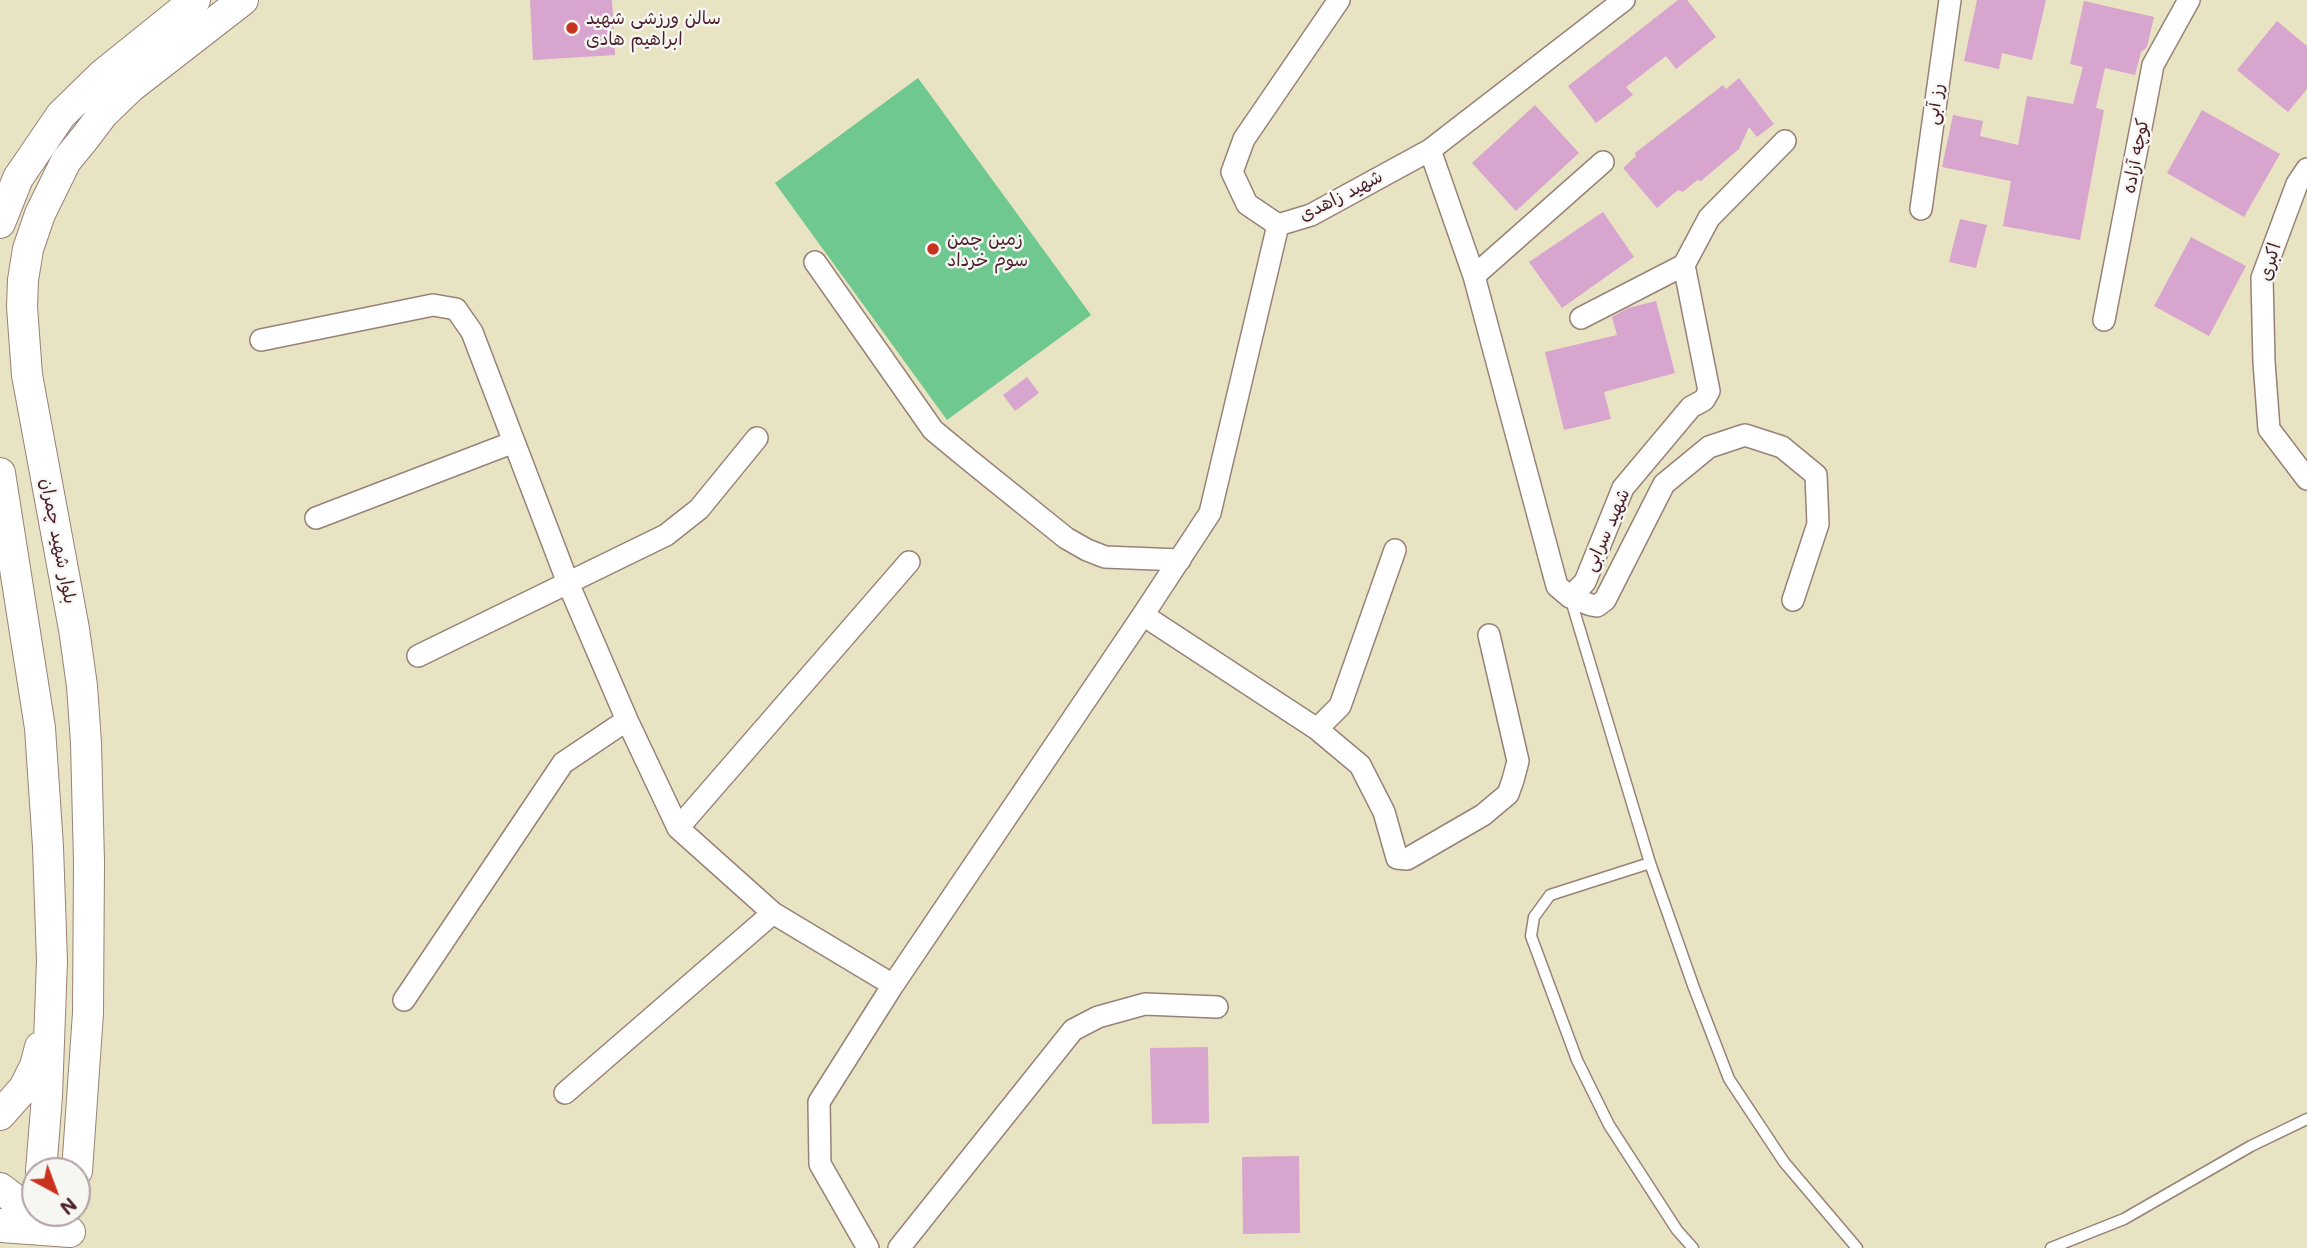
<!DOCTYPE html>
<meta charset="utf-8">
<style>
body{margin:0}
#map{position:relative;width:2307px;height:1248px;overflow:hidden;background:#e8e3c3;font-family:Mali,sans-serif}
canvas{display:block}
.north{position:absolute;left:21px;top:1157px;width:70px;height:70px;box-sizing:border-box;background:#f6f6f2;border:2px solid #b1a0a2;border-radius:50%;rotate:139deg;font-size:19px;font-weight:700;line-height:28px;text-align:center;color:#4a1f2b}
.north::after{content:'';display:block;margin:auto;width:24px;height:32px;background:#c8321e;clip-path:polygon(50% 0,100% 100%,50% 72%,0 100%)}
</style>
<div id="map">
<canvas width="2307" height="1248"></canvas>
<div class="north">N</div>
</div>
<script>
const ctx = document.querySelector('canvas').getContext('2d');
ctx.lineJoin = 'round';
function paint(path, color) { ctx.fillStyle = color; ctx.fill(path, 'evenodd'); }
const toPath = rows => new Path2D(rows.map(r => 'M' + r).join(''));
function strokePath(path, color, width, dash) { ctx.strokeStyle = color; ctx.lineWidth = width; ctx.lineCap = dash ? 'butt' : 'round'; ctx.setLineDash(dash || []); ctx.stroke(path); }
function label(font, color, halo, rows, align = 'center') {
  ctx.font = font + ' Mali,"Playpen Sans Arabic",sans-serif'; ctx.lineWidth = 5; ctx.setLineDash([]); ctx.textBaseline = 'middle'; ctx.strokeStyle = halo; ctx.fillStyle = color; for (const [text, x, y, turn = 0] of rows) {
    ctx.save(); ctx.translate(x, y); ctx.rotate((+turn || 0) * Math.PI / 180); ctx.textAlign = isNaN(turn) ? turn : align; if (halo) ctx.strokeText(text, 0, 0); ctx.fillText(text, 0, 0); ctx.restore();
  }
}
const green = toPath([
 [918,78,1091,315,947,420,775,183]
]);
const building = toPath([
 [530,0,612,0,615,55,533,60],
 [1678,0,1687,0,1716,37,1676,69,1666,56,1626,87,1633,95,1596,123,1568,86],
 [1977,0,2046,0,2032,60,2002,53,1999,69,1964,61],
 [2084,1,2154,17,2147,47,2141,52,2135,75,2105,68,2096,108,2104,110,2080,240,2003,226,2011,181,1942,167,1953,115,1983,121,1980,136,2018,145,2027,96,2073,104,2083,67,2070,64],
 [2277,21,2307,46,2307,89,2288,112,2237,70],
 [1739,78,1774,124,1757,137,1749,127,1739,149,1701,181,1697,180,1683,192,1678,190,1657,208,1623,168,1636,156,1635,153,1723,85,1726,89],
 [1535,105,1579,153,1516,211,1472,163],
 [2202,110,2280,154,2244,217,2167,173],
 [1603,212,1634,257,1562,308,1529,262],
 [1960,219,1987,225,1976,268,1949,262],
 [2191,237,2246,266,2209,336,2154,306],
 [1656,301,1675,373,1604,392,1611,419,1564,430,1545,352,1617,335,1612,317,1628,308],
 [1027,377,1039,393,1015,411,1003,395],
 [1208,1047,1209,1123,1152,1124,1150,1048],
 [1299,1156,1300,1233,1243,1234,1242,1157]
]);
const lane = toPath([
 [1570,597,1650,863,1694,988,1729,1079,1784,1162,1857,1248],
 [1650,863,1550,895,1534,917,1531,936,1577,1060,1609,1125,1677,1230,1693,1248],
 [2051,1248,2124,1219,2251,1146,2307,1119]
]);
const street = toPath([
 [1339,0,1244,139,1232,172,1247,204,1278,225,1311,215,1430,150,1624,0],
 [1430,150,1474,276,1557,586,1570,597,1591,605,1597,606,1605,600,1664,484,1709,447,1745,435,1782,447,1816,475,1818,524,1793,600],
 [2307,169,2297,184,2262,278,2264,362,2269,429,2307,479],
 [1921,209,1950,0],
 [815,262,933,430,968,459,1066,538,1087,550,1105,557,1180,560],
 [1474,276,1603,162],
 [1581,318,1684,265],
 [2104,320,2153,65,2189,0],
 [261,340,433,305,456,309,472,332,568,583,627,720,678,828,773,913,893,985],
 [316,518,514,442],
 [1570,597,1585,582,1623,488,1691,407,1704,400,1709,391,1684,265,1709,218,1785,141],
 [1143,615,1317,729,1360,765,1384,812,1397,858,1407,859,1483,815,1508,794,1513,780,1518,761,1489,635],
 [418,656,666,535,699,509,757,438],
 [1317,729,1340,706,1395,550],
 [678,828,909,562],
 [404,1000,563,763,627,720],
 [565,1093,773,913],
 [868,1248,820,1164,819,1102,893,985,1143,615,1210,513,1278,225],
 [899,1248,1073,1030,1098,1017,1145,1004,1217,1007]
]);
const secondary = toPath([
 [0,223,18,178,61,115,102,75,195,0],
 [0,473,40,728,48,847,52,961,47,1096,41,1171],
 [0,1115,24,1088,35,1066,40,1047],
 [77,1171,88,1013,89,862,86,743,82,686,74,629,27,375,22,307,23,280,28,249,40,214,66,161,84,139,103,114,131,87,243,0],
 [0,1225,10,1222,16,1216,18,1209,17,1201,0,1188],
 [0,1227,70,1232]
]);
const markers = [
 [572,28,7,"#c8321e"],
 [933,249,7,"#c8321e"]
];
const poiNames = [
 ["سالن ورزشی شهید",586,18],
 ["ابراهیم هادی",586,39],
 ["زمین چمن",947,239],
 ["سوم خرداد",947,260]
];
const streetNames = [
 ["رز آبی",1935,104,-82],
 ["کوچه آزاده",2136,156,-79],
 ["شهید زاهدی",1341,196,-27],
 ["اکبری",2270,262,-74],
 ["شهید سرابی",1607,530,-66],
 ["بلوار شهید چمران",58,541,79]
];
paint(green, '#6ec88f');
paint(building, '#d7a5cd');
strokePath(lane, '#998177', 13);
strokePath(street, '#998177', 24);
strokePath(secondary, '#998177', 32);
strokePath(lane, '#fff', 10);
strokePath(street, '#fff', 21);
strokePath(secondary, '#fff', 30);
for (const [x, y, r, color] of markers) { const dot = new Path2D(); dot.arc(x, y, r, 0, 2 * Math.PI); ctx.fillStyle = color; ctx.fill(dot); strokePath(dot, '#f6f6f2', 2.5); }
label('18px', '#4a1f2b', '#f6f6f2', poiNames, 'left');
label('18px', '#4a1f2b', '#f6f6f2', streetNames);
</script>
